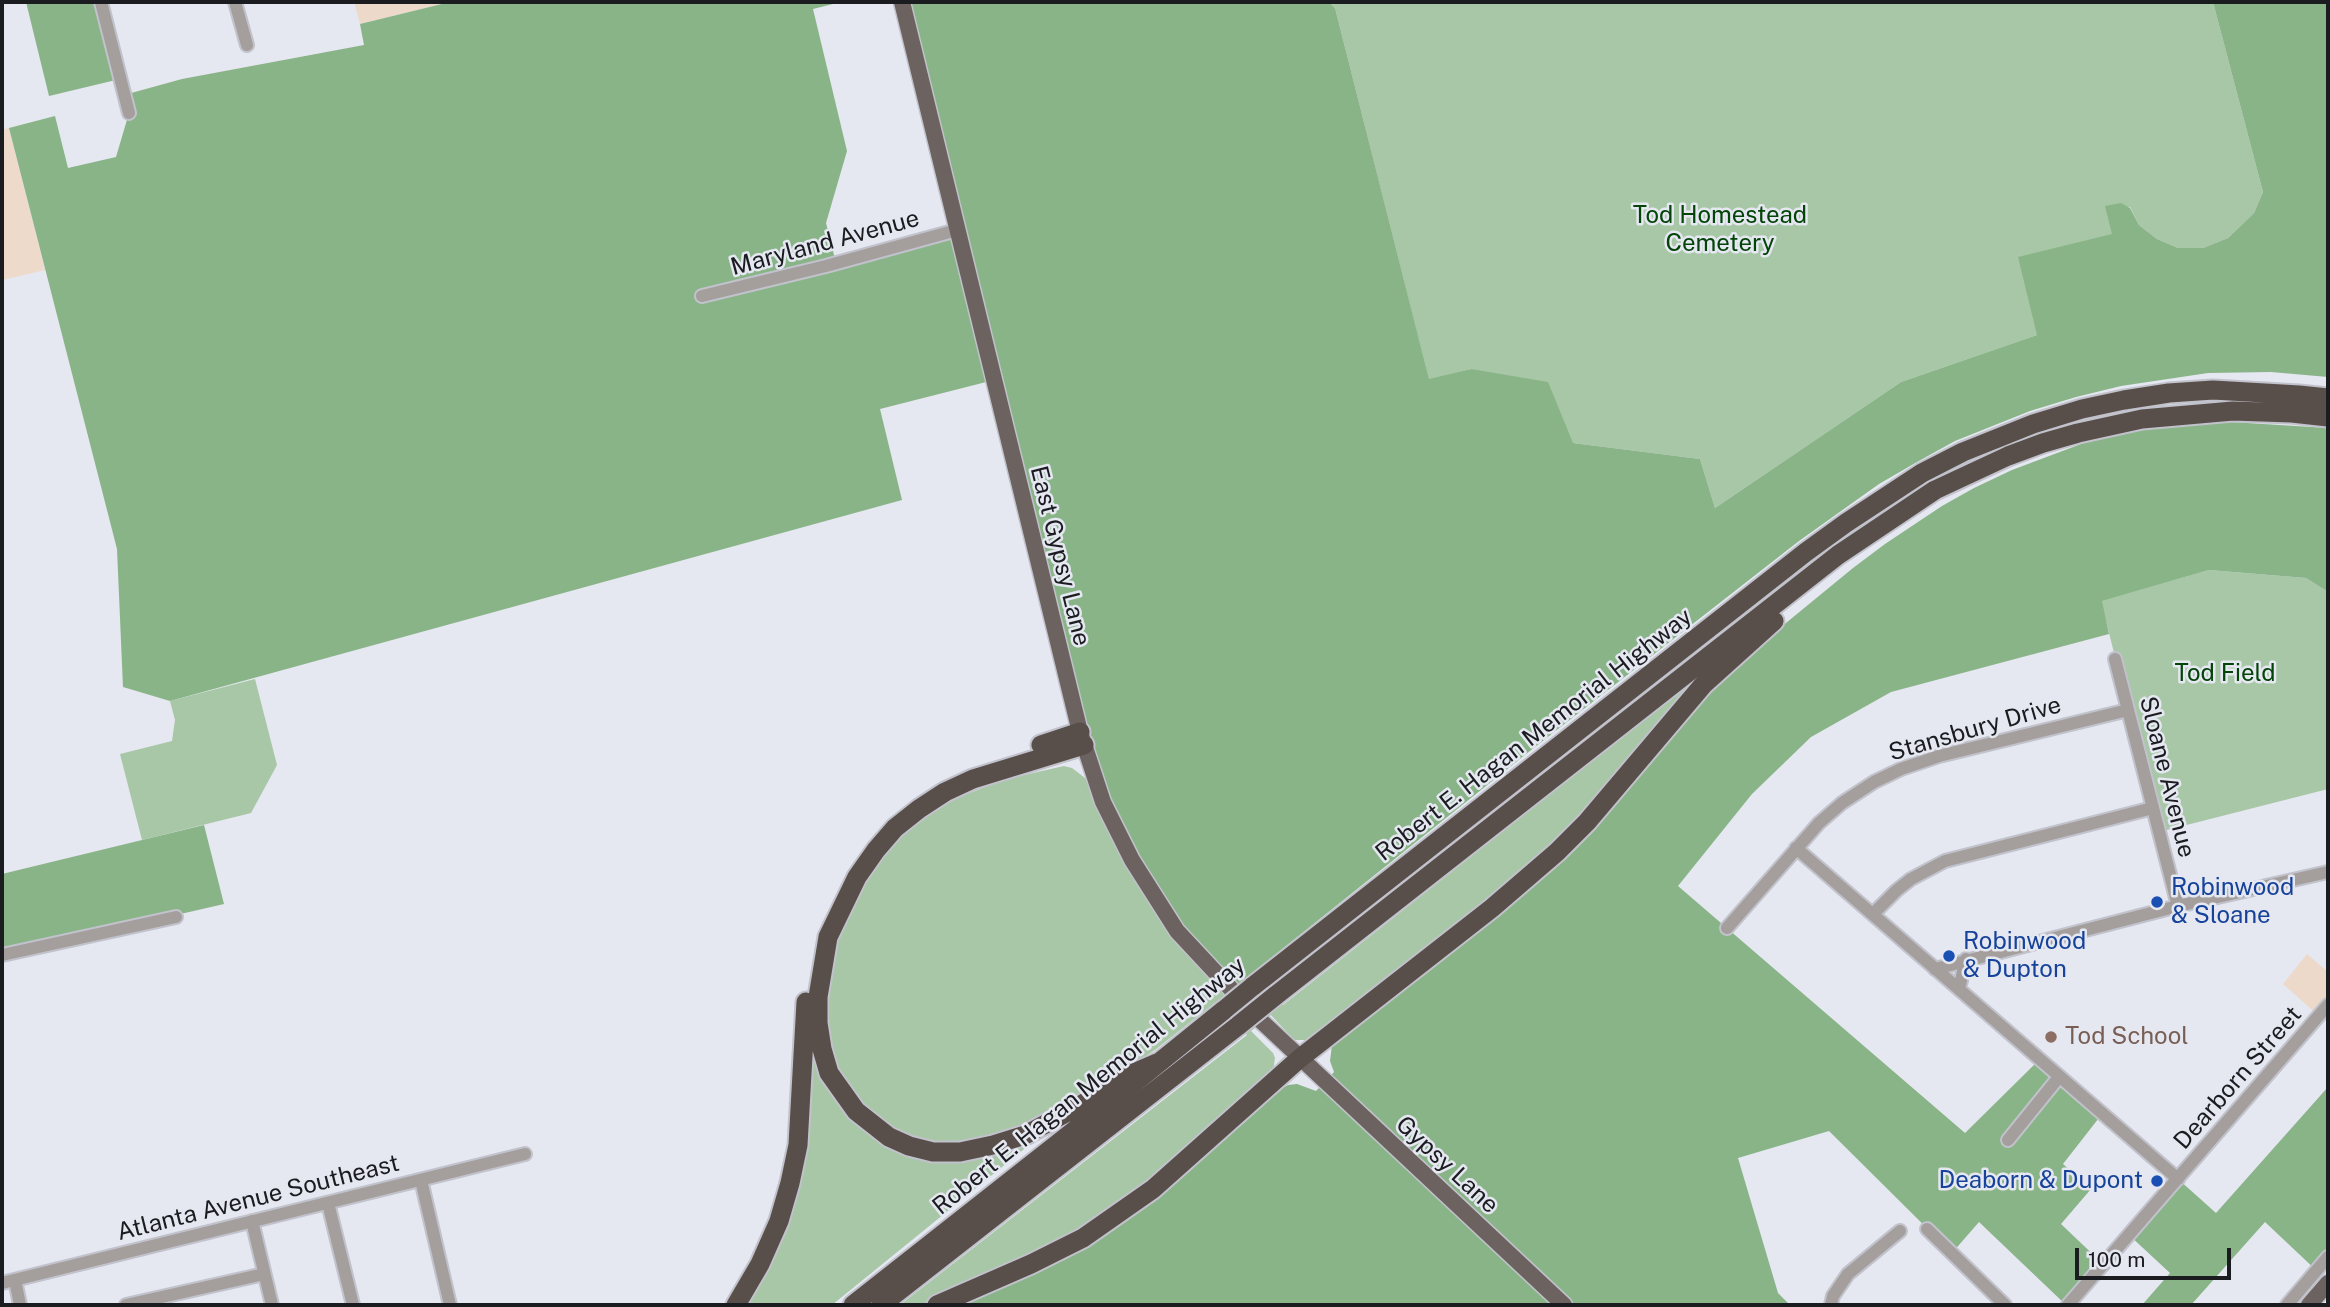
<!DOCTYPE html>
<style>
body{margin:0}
#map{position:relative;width:2330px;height:1307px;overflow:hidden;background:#e5e7f1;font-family:"Public Sans",sans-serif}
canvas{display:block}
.frame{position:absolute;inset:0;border:4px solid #1b1c20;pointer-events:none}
.scale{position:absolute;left:2075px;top:1248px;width:156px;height:32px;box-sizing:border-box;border:4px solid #1b1c20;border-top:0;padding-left:9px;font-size:21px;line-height:24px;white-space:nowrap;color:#1b1c20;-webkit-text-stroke:5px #e5e7f1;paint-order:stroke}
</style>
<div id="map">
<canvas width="2330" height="1307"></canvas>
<div class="frame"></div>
<div class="scale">100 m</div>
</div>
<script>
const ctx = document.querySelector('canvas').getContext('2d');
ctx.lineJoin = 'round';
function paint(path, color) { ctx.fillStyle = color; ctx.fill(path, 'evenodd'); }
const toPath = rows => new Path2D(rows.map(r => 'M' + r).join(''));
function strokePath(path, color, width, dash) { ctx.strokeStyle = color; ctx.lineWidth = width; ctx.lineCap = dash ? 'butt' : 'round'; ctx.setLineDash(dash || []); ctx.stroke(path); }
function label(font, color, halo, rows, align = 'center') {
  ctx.font = font + ' "Public Sans",sans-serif'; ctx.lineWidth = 5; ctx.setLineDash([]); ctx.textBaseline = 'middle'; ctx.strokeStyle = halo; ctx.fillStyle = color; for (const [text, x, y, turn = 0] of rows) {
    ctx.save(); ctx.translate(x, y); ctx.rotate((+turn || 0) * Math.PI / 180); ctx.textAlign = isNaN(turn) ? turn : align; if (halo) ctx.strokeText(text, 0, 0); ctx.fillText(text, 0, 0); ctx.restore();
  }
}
const commercial = toPath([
 [354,2,450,2,360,24],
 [2307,954,2328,972,2328,1008,2319,1016,2283,984]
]);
const medical = toPath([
 [9,128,45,270,2,280,2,130]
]);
const green = toPath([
 [1329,2,2213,2,2263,192,2254,213,2228,238,2203,248,2178,248,2157,239,2139,225,2130,207,2106,206,2113,234,2037,335,1901,382,1715,508,1700,459,1573,443,1471,369,1429,380,1335,8],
 [2209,570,2306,578,2328,592,2328,789,2159,832,2101,601],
 [1706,671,1555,847,1308,1040,1294,1040,1271,1015,1251,1031,1273,1053,1275,1058,1273,1071,1147,1184,1072,1235,921,1305,900,1305,1247,1035,1239,1025,1275,996,1283,1005],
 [255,679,277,765,251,813,142,840,120,754,172,741,175,720,170,701],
 [1064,766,1072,768,1085,778,1231,990,1155,1050,1063,1108,1016,1132,979,1143,926,1143,887,1128,846,1089,829,1048,825,996,836,941,858,889,876,863,910,826,955,799,1002,780],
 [809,1040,819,1060,910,1152,1045,1132,832,1305,742,1305,777,1239]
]);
const forest = toPath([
 [26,2,101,2,120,79,49,96],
 [450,2,841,2,813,9,847,151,826,223,836,263,957,230,902,2,1329,2,1335,8,1429,379,1471,369,1548,382,1573,443,1700,459,1715,508,1901,382,2037,335,2018,257,2112,234,2105,206,2121,203,2130,208,2139,225,2157,239,2178,248,2203,248,2228,238,2254,213,2263,192,2213,2,2328,2,2328,377,2271,372,2208,373,2121,386,2076,397,2030,411,1955,441,1917,462,1879,484,1799,541,1526,754,1231,990,1177,931,1103,802,994,380,880,409,902,500,170,701,123,687,117,549,9,128,55,116,68,168,116,157,129,113,124,95,182,79,364,45,360,24],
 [2231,422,2328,428,2328,592,2306,578,2209,570,2102,601,2109,634,1891,692,1811,737,1752,794,1678,886,1965,1133,2039,1060,2102,1114,2063,1164,2091,1189,2061,1224,2104,1265,2066,1305,1979,1222,1952,1253,1829,1131,1738,1158,1778,1293,1790,1305,954,1305,1084,1246,1115,1228,1183,1177,1279,1090,1288,1085,1297,1084,1316,1091,1334,1072,1330,1061,1332,1045,1495,913,1736,664,1853,568,1885,544,1942,506,1974,488,2012,470,2081,444,2144,429,2190,424],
 [204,825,224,904,2,955,2,874],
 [2328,1087,2328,1257,2317,1271,2265,1222,2191,1305,2142,1305,2170,1273,2129,1235,2178,1179,2216,1213]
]);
const minor = toPath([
 [101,2,129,113],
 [235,2,247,45],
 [702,296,826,266,957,230],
 [2115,659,2178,906],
 [1796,848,2178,1179],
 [1873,914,1897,890,1911,879,1945,861,2153,808],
 [1727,928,1819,823,1842,803,1874,782,1901,769,1939,756,2128,710],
 [2,955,176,917],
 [1935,969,2178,906,2328,872],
 [1959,989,1966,959],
 [2008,1140,2059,1077],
 [421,1180,450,1305],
 [328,1203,353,1305],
 [252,1221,272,1305],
 [1927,1229,2005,1305],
 [15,1280,20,1305],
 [2,1283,525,1154],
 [126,1305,264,1274],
 [1831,1305,1833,1296,1848,1274,1900,1231],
 [2068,1305,2328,1005],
 [2287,1305,2328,1257]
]);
const major = toPath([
 [902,2,1080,732,1103,802,1132,860,1177,931,1259,1019,1564,1305],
 [2309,1305,2328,1283]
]);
const highway = toPath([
 [1041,745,1080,732],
 [1084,745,973,779,945,792,919,809,895,828,876,850,857,877,828,937,818,997,818,1023,822,1049,829,1073,856,1111,889,1137,909,1146,933,1152,960,1152,993,1145,1025,1135,1081,1105,1136,1072,1157,1063],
 [1252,987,1806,552,1846,523,1922,473,1963,452,2033,424,2082,409,2124,400,2169,393,2213,390,2299,395,2328,398],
 [1275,996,1838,555,1935,490,2008,456,2043,443,2078,433,2142,419,2233,411,2292,413,2328,417],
 [736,1305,760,1264,779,1221,790,1183,798,1145,806,1002],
 [853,1305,1108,1104,1224,1010],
 [881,1305,1239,1025],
 [937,1305,1031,1264,1083,1238,1153,1189,1299,1059,1492,908,1557,852,1587,822,1703,685,1774,621]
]);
const highwayBridge = toPath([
 [1224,1010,1252,987],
 [1239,1025,1275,996]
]);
const markers = [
 [2157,902,7,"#1a4fb4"],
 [1949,956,7,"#1a4fb4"],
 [2051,1037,7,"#8d6e63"],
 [2157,1181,7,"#1a4fb4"]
];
const parkNames = [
 ["Tod Homestead",1720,216],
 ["Cemetery",1720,244],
 ["Tod Field",2225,674]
];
const streetNames = [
 ["Maryland Avenue",825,243,-15],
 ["East Gypsy Lane",1060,556,76],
 ["Stansbury Drive",1975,729,-16],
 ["Robert E. Hagan Memorial Highway",1534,735,-38],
 ["Sloane Avenue",2167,777,76],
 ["Dearborn Street",2238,1078,-49],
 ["Robert E. Hagan Memorial Highway",1089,1086,-39],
 ["Gypsy Lane",1447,1165,43],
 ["Atlanta Avenue Southeast",258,1198,-14]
];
const transitNames = [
 ["Robinwood",2171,888],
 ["& Sloane",2171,916],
 ["Robinwood",1963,942],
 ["& Dupton",1963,970],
 ["Deaborn & Dupont",2143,1181,"right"]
];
const educationNames = [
 ["Tod School",2065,1037]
];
paint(commercial, '#edd9ca');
paint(medical, '#eddaca');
paint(green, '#a8c7a6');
paint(forest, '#89b487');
strokePath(minor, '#c1c2cb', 16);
strokePath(major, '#c1c2cb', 19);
strokePath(highway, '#c1c2cb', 23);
strokePath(minor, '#a49f9d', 12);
strokePath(major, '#6c6360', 16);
strokePath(highway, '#584e4a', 19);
strokePath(highwayBridge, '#c1c2cb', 23, []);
strokePath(highwayBridge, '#584e4a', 19);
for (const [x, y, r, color] of markers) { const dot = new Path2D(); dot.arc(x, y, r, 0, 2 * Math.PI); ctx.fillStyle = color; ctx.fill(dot); strokePath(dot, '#e5e7f1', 2.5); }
label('24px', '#034407', '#e5e7f1', parkNames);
label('24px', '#1b1c20', '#e5e7f1', streetNames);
label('24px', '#164399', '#e5e7f1', transitNames, 'left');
label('24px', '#785e54', '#e5e7f1', educationNames, 'left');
</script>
